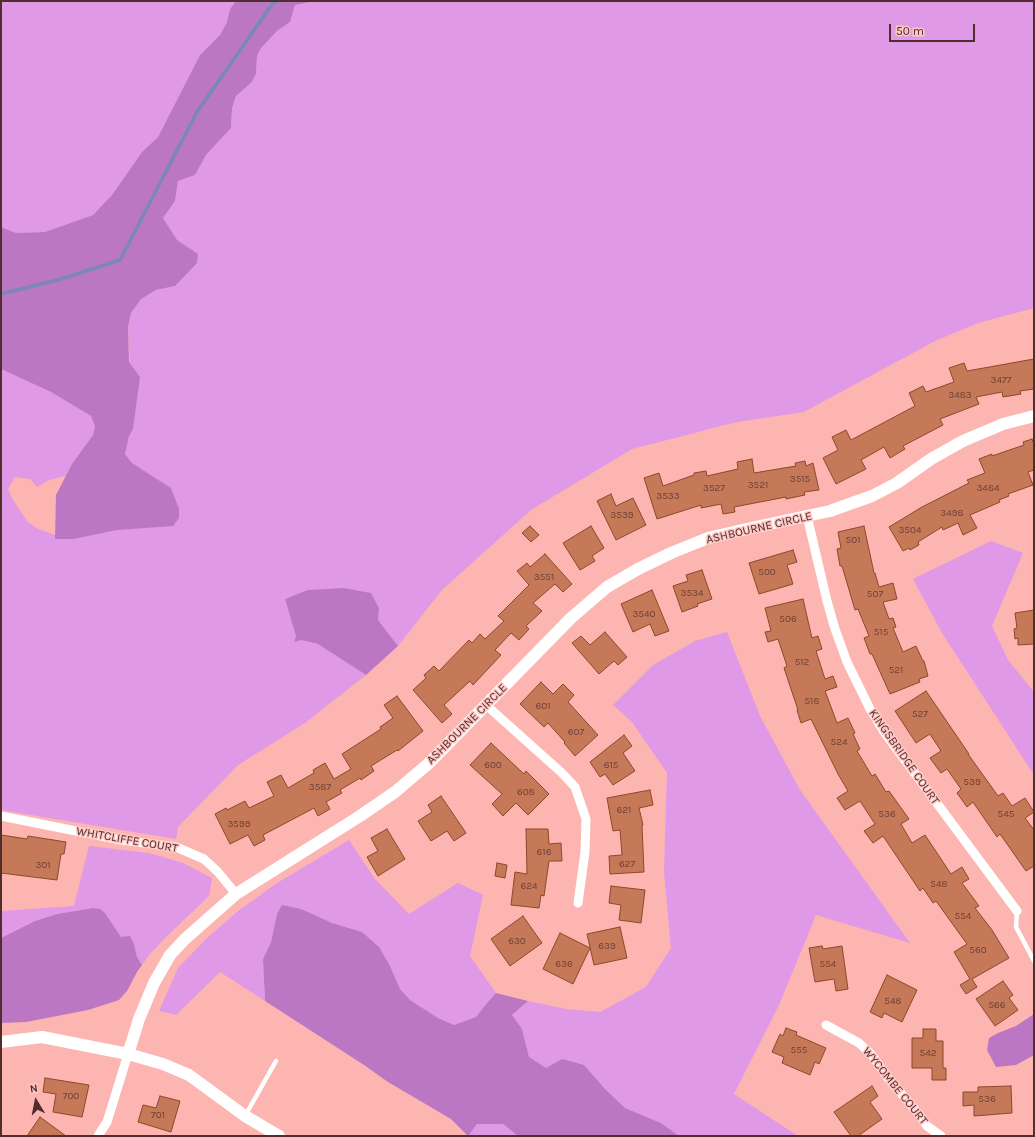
<!DOCTYPE html>
<style>
body{margin:0}
#map{position:relative;width:1035px;height:1137px;overflow:hidden;background:#fcb5b0;font-family:Karla,sans-serif}
canvas{display:block}
.frame{position:absolute;inset:0;border:2px solid #512d2c;pointer-events:none}
.north{position:absolute;left:16px;top:1081px;width:40px;height:40px;-webkit-text-stroke:3px #fec7c4;paint-order:stroke;rotate:350deg;font-size:11px;font-weight:700;line-height:16px;text-align:center;color:#512d2c}
.north::after{content:'';display:block;margin:auto;width:14px;height:18px;background:#512d2c;clip-path:polygon(50% 0,100% 100%,50% 72%,0 100%)}
.scale{position:absolute;left:889px;top:24px;width:86px;height:18px;box-sizing:border-box;border:2px solid #512d2c;border-top:0;padding-left:5px;font-size:12px;line-height:14px;white-space:nowrap;color:#512d2c;-webkit-text-stroke:3px #fec7c4;paint-order:stroke}
</style>
<div id="map">
<canvas width="1035" height="1137"></canvas>
<div class="frame"></div>
<div class="north">N</div>
<div class="scale">50 m</div>
</div>
<script>
const ctx = document.querySelector('canvas').getContext('2d');
ctx.lineJoin = 'round';
function paint(path, color) { ctx.fillStyle = color; ctx.fill(path, 'evenodd'); }
const toPath = rows => new Path2D(rows.map(r => 'M' + r).join(''));
function strokePath(path, color, width, dash) { ctx.strokeStyle = color; ctx.lineWidth = width; ctx.lineCap = dash ? 'butt' : 'round'; ctx.setLineDash(dash || []); ctx.stroke(path); }
function label(font, color, halo, rows, align = 'center') {
  ctx.font = font + ' Karla,sans-serif'; ctx.lineWidth = 3; ctx.setLineDash([]); ctx.textBaseline = 'middle'; ctx.strokeStyle = halo; ctx.fillStyle = color; for (const [text, x, y, turn = 0] of rows) {
    ctx.save(); ctx.translate(x, y); ctx.rotate((+turn || 0) * Math.PI / 180); ctx.textAlign = isNaN(turn) ? turn : align; if (halo) ctx.strokeText(text, 0, 0); ctx.fillText(text, 0, 0); ctx.restore();
  }
}
const green = toPath([
 [1,1,236,1,230,9,227,22,220,35,200,55,158,137,142,152,112,195,93,215,45,232,16,233,1,227],
 [315,1,1034,1,1034,308,978,323,935,341,804,412,737,422,632,449,531,510,442,590,398,646,378,620,379,608,371,593,363,592,285,598,296,636,294,641,301,640,318,644,366,675,305,723,238,765,178,827,176,839,1,810,1,369,51,392,91,416,95,426,93,435,72,464,66,476,49,480,37,487,30,479,15,477,8,489,13,500,28,522,38,529,55,535,55,539,74,539,117,530,171,488,132,463,125,454,129,436,133,429,128,327,131,313,141,299,156,290,175,286,198,254,177,241,163,218,175,201,178,181,195,175,206,155,231,128,232,108,236,96,251,83,256,74,257,56,261,48,277,31,290,22,295,5],
 [991,541,1023,553,992,626,1008,660,1034,692,1034,775,942,633,913,579],
 [727,632,760,716,800,790,910,943,816,915,779,1005,734,1094,798,1136,679,1136,661,1123,625,1108,605,1089,562,1059,546,1068,529,1057,522,1029,512,1015,528,1001,566,1009,600,1012,646,987,671,948,664,872,667,773,632,722,613,705,653,665,695,641],
 [349,840,375,879,409,914,458,883,483,895,470,956,496,993,487,1003,476,1017,454,1025,438,1018,410,1000,400,989,390,966,362,932,332,923,277,914,271,942,263,959,265,1001,220,972,176,1015,159,1011,178,968,206,939,238,911,277,883],
 [89,846,149,853,183,863,212,878,209,896,166,937,150,954,142,965,137,957,134,944,121,937,105,913,93,908,57,914,35,921,1,938,1,911,74,906],
 [477,1124,503,1124,518,1136,468,1136]
]);
const forest = toPath([
 [236,1,315,1,295,5,290,22,277,31,261,48,257,56,256,74,251,83,236,96,232,108,231,128,206,155,195,175,178,181,175,201,163,218,177,240,198,254,197,263,175,286,156,290,141,299,131,313,128,327,129,362,140,377,133,429,129,436,125,454,132,463,171,488,179,509,179,518,173,526,117,530,74,539,55,539,56,495,72,464,93,435,95,426,91,416,51,392,1,369,1,227,16,233,45,232,93,215,112,195,142,152,158,137,200,55,220,35,227,22,230,9],
 [343,588,371,593,379,608,378,620,398,646,366,675,318,644,301,640,294,642,296,636,285,599,308,590],
 [282,905,301,909,332,923,362,932,379,947,390,966,400,989,410,1000,438,1018,454,1025,476,1017,487,1003,496,993,528,1001,512,1015,522,1029,529,1057,546,1068,562,1059,584,1065,605,1089,625,1108,661,1123,679,1136,518,1136,503,1124,477,1124,468,1136,451,1119,388,1082,364,1065,265,1001,263,959,271,942,277,914],
 [93,908,100,909,105,913,121,937,130,936,134,944,137,957,142,965,137,972,127,991,119,1000,88,1010,26,1022,1,1023,1,938,35,921,57,914],
 [1034,1014,1034,1055,1016,1065,996,1067,987,1050,989,1038,998,1033,1016,1026]
]);
const stream = toPath([
 [1,294,61,279,120,260,197,112,273,3,278,1]
]);
const building = toPath([
 [1034,359,1034,389,1020,391,1021,394,1003,397,1002,392,976,397,979,404,940,419,943,425,903,446,905,449,890,458,884,447,861,460,866,469,836,484,823,458,838,450,832,437,846,430,851,440,915,406,909,393,923,386,926,392,954,382,949,368,964,363,967,371,1034,359],
 [1032,439,1033,442,1034,441,1034,470,1028,472,1033,485,1008,494,1009,496,999,500,1000,502,970,515,977,528,963,535,958,523,943,530,942,527,918,542,919,545,910,550,909,548,903,551,889,527,922,507,969,483,967,480,985,473,979,459,992,454,992,456,1024,445,1023,442,1032,439],
 [752,459,754,473,796,466,795,463,805,461,806,466,813,463,819,490,804,492,805,495,786,499,786,497,734,507,735,512,723,514,721,504,701,508,701,505,657,519,644,478,659,473,663,486,694,475,694,473,706,471,707,476,738,469,737,462,752,459],
 [611,494,616,506,633,498,646,525,616,540,597,501,611,494],
 [530,526,539,535,531,542,522,533,530,526],
 [591,526,604,548,592,556,595,561,580,570,563,543,591,526],
 [864,526,874,573,875,573,879,587,893,583,897,599,883,602,889,619,893,618,896,627,893,628,903,652,916,646,923,661,924,661,928,676,919,679,920,682,890,694,872,654,870,654,864,638,869,636,858,609,855,610,842,566,840,566,837,549,841,548,838,532,864,526],
 [793,550,797,562,787,565,793,584,759,594,749,563,793,550],
 [545,554,572,584,563,592,555,584,533,603,542,611,526,626,529,629,519,640,511,633,495,650,501,655,473,685,470,681,444,705,452,714,442,723,413,690,426,678,424,675,434,666,439,671,469,640,472,643,480,634,485,639,504,621,498,616,529,585,517,571,527,563,530,567,545,554],
 [702,570,712,599,697,604,698,606,682,612,673,586,688,581,686,575,702,570],
 [652,590,669,631,655,636,650,624,633,632,621,604,652,590],
 [803,599,812,638,818,636,822,649,816,651,825,679,833,676,837,687,825,691,837,723,848,718,855,733,853,734,860,749,857,751,872,776,875,774,886,792,889,791,909,819,901,824,912,843,925,835,951,874,962,867,969,879,962,883,979,906,975,908,992,930,1009,958,972,979,977,987,966,994,960,985,970,979,954,952,967,944,936,901,933,903,923,888,920,891,883,836,873,843,864,831,875,824,860,801,845,810,837,798,848,791,838,774,811,719,801,723,797,710,798,710,784,668,787,666,778,639,768,642,765,632,771,631,765,608,803,599],
 [1034,610,1034,644,1018,645,1018,638,1015,639,1014,629,1017,628,1015,613,1034,610],
 [605,632,627,657,618,665,614,661,599,674,572,643,581,636,590,645,605,632],
 [541,682,553,694,563,684,574,695,568,702,598,735,575,756,564,743,565,742,548,723,544,727,520,704,541,682],
 [926,691,969,754,968,754,998,796,1003,793,1012,806,1025,798,1034,812,1025,818,1034,830,1034,866,1026,871,1000,834,997,837,973,802,967,807,957,793,961,789,947,769,941,773,930,758,941,751,930,734,916,743,895,711,926,691],
 [397,696,423,731,398,751,397,750,371,766,374,771,361,780,360,778,340,790,342,793,326,802,330,809,318,816,314,808,263,835,265,840,254,846,248,835,230,844,215,814,226,808,227,810,245,801,249,808,274,796,267,782,281,775,288,788,314,773,313,770,325,763,334,779,351,769,342,754,381,729,380,727,393,718,384,705,397,696],
 [624,735,632,746,623,753,635,771,613,785,605,774,600,777,590,762,624,735],
 [491,743,524,774,526,771,549,794,528,815,516,803,503,816,492,804,502,794,470,765,491,743],
 [650,790,653,805,639,808,643,825,642,826,644,872,610,874,609,856,622,855,620,830,613,831,607,798,650,790],
 [441,796,466,833,454,841,447,831,431,841,418,821,432,812,428,805,441,796],
 [387,829,405,859,378,876,367,857,378,851,371,838,387,829],
 [526,829,548,829,549,844,561,843,562,861,549,861,544,896,541,895,539,908,511,905,515,872,527,874,526,829],
 [1,835,27,839,28,836,66,842,64,854,61,854,57,880,1,873,1,835],
 [497,863,507,865,505,878,495,876,497,863],
 [611,886,645,890,641,923,619,920,621,905,609,903,611,886],
 [523,916,542,943,510,966,491,939,523,916],
 [620,927,627,958,594,965,587,934,620,927],
 [560,933,590,948,573,984,543,969,560,933],
 [822,946,823,949,842,946,848,989,836,991,834,979,815,982,809,948,822,946],
 [887,975,917,990,902,1022,884,1013,882,1018,870,1012,887,975],
 [1003,981,1013,995,1009,998,1018,1010,995,1026,976,999,1003,981],
 [786,1028,797,1032,796,1035,826,1048,819,1064,815,1062,810,1075,782,1063,784,1057,772,1052,780,1034,783,1036,786,1028],
 [923,1029,936,1029,936,1041,943,1041,943,1068,946,1068,946,1080,932,1080,932,1068,912,1068,912,1038,923,1038,923,1029],
 [45,1078,89,1085,82,1117,53,1112,56,1094,43,1092,45,1078],
 [872,1086,878,1096,870,1102,882,1119,858,1136,851,1136,834,1112,872,1086],
 [1011,1086,1012,1113,974,1116,974,1105,963,1106,963,1092,978,1092,978,1087,1011,1086],
 [160,1096,180,1101,171,1132,138,1122,143,1105,156,1108,160,1096],
 [40,1117,66,1136,27,1136,40,1117]
]);
const service = toPath([
 [1017,911,1016,927,1034,961],
 [245,1116,276,1061]
]);
const minor = toPath([
 [807,516,827,601,835,629,847,662,870,709,884,732,1017,911],
 [486,705,562,773,575,787,586,819,585,852,578,903],
 [1,816,121,840,176,847,204,859,218,872,236,894],
 [826,1025,859,1043,872,1055,887,1077,917,1112,927,1126,941,1136],
 [98,1136,107,1122,128,1054]
]);
const tertiary = toPath([
 [1,1042,42,1037,128,1054,163,1064,189,1075,245,1116,279,1136],
 [128,1054,139,1019,154,983,170,955,185,939,236,894,360,816,395,792,428,764,571,618,607,587,638,569,671,553,708,538,742,530,830,511,872,496,897,483,931,459,963,441,1003,424,1034,416]
]);
const numberNames = [
 ["3477",1001,380],
 ["3483",960,395],
 ["3515",800,479],
 ["3521",758,485],
 ["3527",714,488],
 ["3484",988,488],
 ["3533",668,496],
 ["3498",952,513],
 ["3539",622,515],
 ["3504",910,530],
 ["501",853,540],
 ["500",767,572],
 ["3551",544,577],
 ["3534",692,593],
 ["507",875,594],
 ["3540",644,614],
 ["506",788,619],
 ["515",881,632],
 ["512",802,662],
 ["521",896,670],
 ["518",812,701],
 ["601",543,706],
 ["527",920,714],
 ["607",576,732],
 ["524",839,742],
 ["600",493,765],
 ["615",611,765],
 ["539",972,782],
 ["3587",320,787],
 ["608",526,792],
 ["621",624,810],
 ["536",887,814],
 ["545",1006,814],
 ["3599",239,824],
 ["616",544,852],
 ["627",627,864],
 ["301",43,865],
 ["548",939,884],
 ["624",529,886],
 ["554",963,916],
 ["630",517,941],
 ["639",607,946],
 ["560",978,950],
 ["636",564,964],
 ["554",828,964],
 ["548",893,1001],
 ["566",997,1005],
 ["555",799,1050],
 ["542",928,1053],
 ["700",71,1096],
 ["536",987,1099],
 ["701",158,1115]
];
const streetNames = [
 ["ASHBOURNE CIRCLE",759,528,-13],
 ["ASHBOURNE CIRCLE",467,724,-45],
 ["KINGSBRIDGE COURT",904,757,55],
 ["WHITCLIFFE COURT",127,840,10],
 ["WYCOMBE COURT",895,1086,51]
];
paint(green, '#df99e7');
paint(forest, '#bb76c4');
strokePath(stream, '#7a88b8', 3.5);
paint(building, '#c57959');
strokePath(building, '#8e4728', 1);
strokePath(service, '#fff', 4.5);
strokePath(minor, '#fff', 9);
strokePath(tertiary, '#fff', 12);
label('10px', '#6e4037', null, numberNames);
label('12px', '#512d2c', '#fec7c4', streetNames);
</script>
